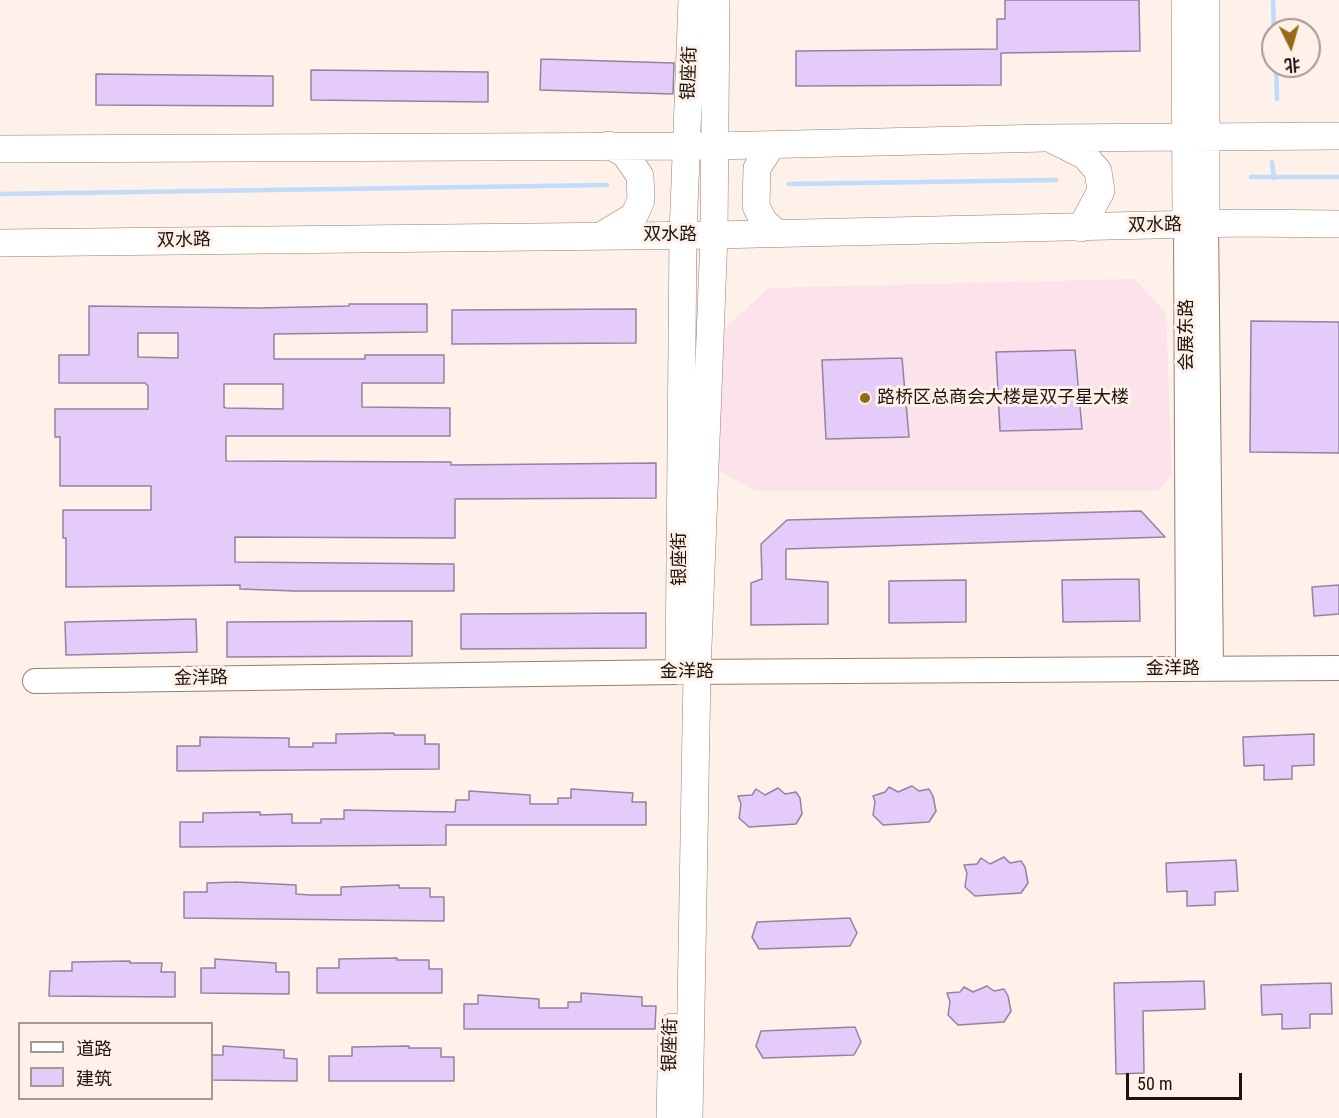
<!DOCTYPE html>
<meta charset="utf-8">
<style>
body{margin:0}
#map{position:relative;width:1339px;height:1118px;overflow:hidden;background:#fdf1e9;font-family:"Roboto Condensed","Noto Sans SC",sans-serif}
canvas{display:block}
.legend{position:absolute;left:18px;top:1022px;width:195px;height:78px;box-sizing:border-box;background:#fdf1e9;border:2px solid #a49891;margin:0;padding:8px 10px;list-style:none;font-size:18px;color:#1e130c}
.legend li{display:flex;align-items:center;gap:12px;height:30px}
.legend b{width:30px;border:2px solid #a49891}
.north{position:absolute;left:1261px;top:18px;width:60px;height:60px;box-sizing:border-box;background:#fdf1e9;border:2px solid #a49891;border-radius:50%;rotate:175deg;font-size:16px;font-weight:700;line-height:24px;text-align:center;color:#1e130c}
.north::after{content:'';display:block;margin:auto;width:21px;height:27px;background:#956a15;clip-path:polygon(50% 0,100% 100%,50% 72%,0 100%)}
.scale{position:absolute;left:1126px;top:1073px;width:116px;height:27px;box-sizing:border-box;border:3px solid #1e130c;border-top:0;padding-left:8px;font-size:18px;line-height:21px;white-space:nowrap;color:#1e130c;-webkit-text-stroke:4px #fdf1e9;paint-order:stroke}
</style>
<div id="map">
<canvas width="1339" height="1118"></canvas>
<ul class="legend">
<li><b style="height:8px;background:#fff"></b>道路</li>
<li><b style="height:16px;background:#e5cbf9"></b>建筑</li>
</ul>
<div class="north">北</div>
<div class="scale">50 m</div>
</div>
<script>
const ctx = document.querySelector('canvas').getContext('2d');
ctx.lineJoin = 'round';
function paint(path, color) { ctx.fillStyle = color; ctx.fill(path, 'evenodd'); }
const toPath = rows => new Path2D(rows.map(r => 'M' + r).join(''));
function strokePath(path, color, width, dash) { ctx.strokeStyle = color; ctx.lineWidth = width; ctx.lineCap = dash ? 'butt' : 'round'; ctx.setLineDash(dash || []); ctx.stroke(path); }
function label(font, color, halo, rows, align = 'center') {
  ctx.font = font + ' "Roboto Condensed","Noto Sans SC",sans-serif'; ctx.lineWidth = 6; ctx.setLineDash([]); ctx.textBaseline = 'middle'; ctx.strokeStyle = halo; ctx.fillStyle = color; for (const [text, x, y, turn = 0] of rows) {
    ctx.save(); ctx.translate(x, y); ctx.rotate((+turn || 0) * Math.PI / 180); ctx.textAlign = isNaN(turn) ? turn : align; if (halo) ctx.strokeText(text, 0, 0); ctx.fillText(text, 0, 0); ctx.restore();
  }
}
const commercial = toPath([
 [1134,279,1166,312,1172,475,1157,491,754,491,717,469,724,330,768,288]
]);
const stream = toPath([
 [1273,0,1274,30],
 [1276,66,1277,99],
 [1272,162,1274,178],
 [1251,177,1339,177],
 [789,184,1056,180],
 [0,194,607,185]
]);
const building = toPath([
 [1005,0,1139,0,1140,51,1001,53,1001,85,796,86,796,51,997,49,997,19,1005,19,1005,0],
 [541,59,674,63,673,94,540,90,541,59],
 [311,70,488,72,488,102,311,100,311,70],
 [96,74,273,76,273,106,96,105,96,74],
 [349,304,427,304,427,332,274,334,274,359,365,359,365,355,444,355,444,383,362,383,362,407,450,408,450,436,226,436,226,461,451,462,451,465,656,463,656,498,455,499,455,538,235,537,235,562,454,564,454,591,295,591,240,589,240,585,66,587,66,538,63,538,63,510,151,510,151,486,60,486,60,437,55,437,55,409,148,409,148,386,145,383,59,383,59,355,89,355,89,306,259,308,349,306,349,304],
 [138,333,178,333,178,358,138,357,138,333],
 [224,384,283,384,283,409,226,408,224,407,224,384],
 [636,309,636,343,452,344,452,310,636,309],
 [1251,321,1339,322,1339,453,1250,452,1251,321],
 [1075,350,1082,429,1000,431,996,352,1075,350],
 [902,358,909,437,826,439,822,360,902,358],
 [1141,511,1165,537,786,549,786,579,828,582,828,624,751,625,751,583,762,579,761,544,787,520,1141,511],
 [1139,579,1140,621,1063,622,1062,580,1139,579],
 [966,580,966,622,889,623,889,581,966,580],
 [1339,585,1339,614,1314,616,1312,587,1339,585],
 [646,613,646,648,461,649,461,614,646,613],
 [196,619,197,652,66,655,65,622,196,619],
 [412,621,412,656,227,657,227,622,412,621],
 [394,733,394,735,425,735,425,744,439,744,439,769,177,771,177,746,200,746,200,737,289,738,289,747,313,747,313,743,336,743,336,734,394,733],
 [1314,734,1314,765,1292,766,1292,779,1264,780,1264,765,1244,766,1243,737,1314,734],
 [912,786,919,791,929,789,933,796,936,811,929,822,883,825,873,815,875,802,873,796,885,792,889,787,898,792,912,786],
 [778,788,785,794,796,792,800,798,802,814,796,824,749,827,739,818,741,804,738,796,752,795,756,789,765,795,778,788],
 [571,789,633,793,632,802,646,802,646,825,446,825,446,845,180,847,180,822,203,822,203,813,260,812,260,815,292,814,292,823,321,823,321,819,344,819,344,810,455,812,456,800,469,800,469,791,530,795,530,804,558,804,558,798,571,798,571,789],
 [1004,857,1010,863,1021,861,1025,867,1028,883,1021,893,975,896,965,887,967,873,964,865,977,864,981,858,990,864,1004,857],
 [1236,860,1238,891,1215,892,1215,905,1187,906,1187,891,1167,892,1166,863,1236,860],
 [235,882,296,885,296,894,310,895,341,895,341,887,399,885,399,888,430,888,430,897,444,897,444,921,184,918,184,892,207,892,207,883,235,882],
 [850,918,857,933,850,946,759,949,752,937,757,922,850,918],
 [397,958,397,960,429,960,429,969,442,969,442,993,317,993,317,968,339,968,339,959,397,958],
 [215,959,276,963,276,972,289,972,289,994,201,993,201,968,215,968,215,959],
 [130,961,130,963,162,963,161,972,175,972,175,997,49,996,50,971,72,971,72,962,130,961],
 [1204,981,1205,1009,1143,1011,1144,1073,1116,1074,1114,983,1204,981],
 [1331,983,1332,1014,1310,1014,1310,1028,1282,1029,1282,1014,1262,1015,1261,985,1331,983],
 [987,986,994,991,1004,989,1008,996,1011,1011,1004,1022,958,1025,948,1015,950,1002,947,993,960,992,964,987,973,992,987,986],
 [581,993,642,997,642,1006,656,1006,655,1029,464,1029,464,1004,478,1004,478,995,539,999,539,1008,568,1008,568,1002,581,1002,581,993],
 [855,1027,861,1042,854,1055,763,1058,756,1046,761,1031,855,1027],
 [223,1046,284,1050,284,1058,297,1059,297,1081,212,1080,212,1055,223,1055,223,1046],
 [409,1046,409,1048,441,1048,441,1057,454,1057,454,1081,329,1081,329,1056,352,1056,352,1047,409,1046]
]);
const tertiary = toPath([
 [1186,225,1188,669],
 [1206,225,1211,669],
 [35,681,679,672,1339,668]
]);
const secondary = toPath([
 [1185,0,1186,225],
 [1206,0,1206,225],
 [1055,141,1085,156,1098,171,1101,191,1081,228],
 [772,145,757,168,756,206,764,222,778,234],
 [0,149,713,146,1046,138,1339,136],
 [604,234,634,216,641,200,640,176,625,154,609,145],
 [0,243,714,235,1242,223,1339,224],
 [679,671,683,234,692,0],
 [670,1118,672,1027],
 [689,1118,697,673,714,235,716,0]
]);
const markers = [
 [865,398,6,"#956a15"]
];
const streetNames = [
 ["银座街",690,73,-88],
 ["双水路",1155,226,-1],
 ["双水路",670,235],
 ["双水路",184,241,-1],
 ["会展东路",1187,335,-90],
 ["银座街",680,559,-90],
 ["金洋路",1173,669],
 ["金洋路",687,672],
 ["金洋路",201,679,-1],
 ["银座街",671,1045,-89]
];
const poiNames = [
 ["路桥区总商会大楼是双子星大楼",877,398]
];
paint(commercial, '#fbe2eb');
strokePath(stream, '#c1dbfa', 4.5);
paint(building, '#e5cbf9');
strokePath(building, '#93839e', 1.5);
strokePath(tertiary, '#9a7d6c', 26);
strokePath(secondary, '#9a7d6c', 28);
strokePath(tertiary, '#fff', 24);
strokePath(secondary, '#fff', 27);
for (const [x, y, r, color] of markers) { const dot = new Path2D(); dot.arc(x, y, r, 0, 2 * Math.PI); ctx.fillStyle = color; ctx.fill(dot); strokePath(dot, '#fdf1e9', 2); }
label('18px', '#1e130c', '#fdf1e9', streetNames);
label('18px', '#1e130c', '#fdf1e9', poiNames, 'left');
</script>
